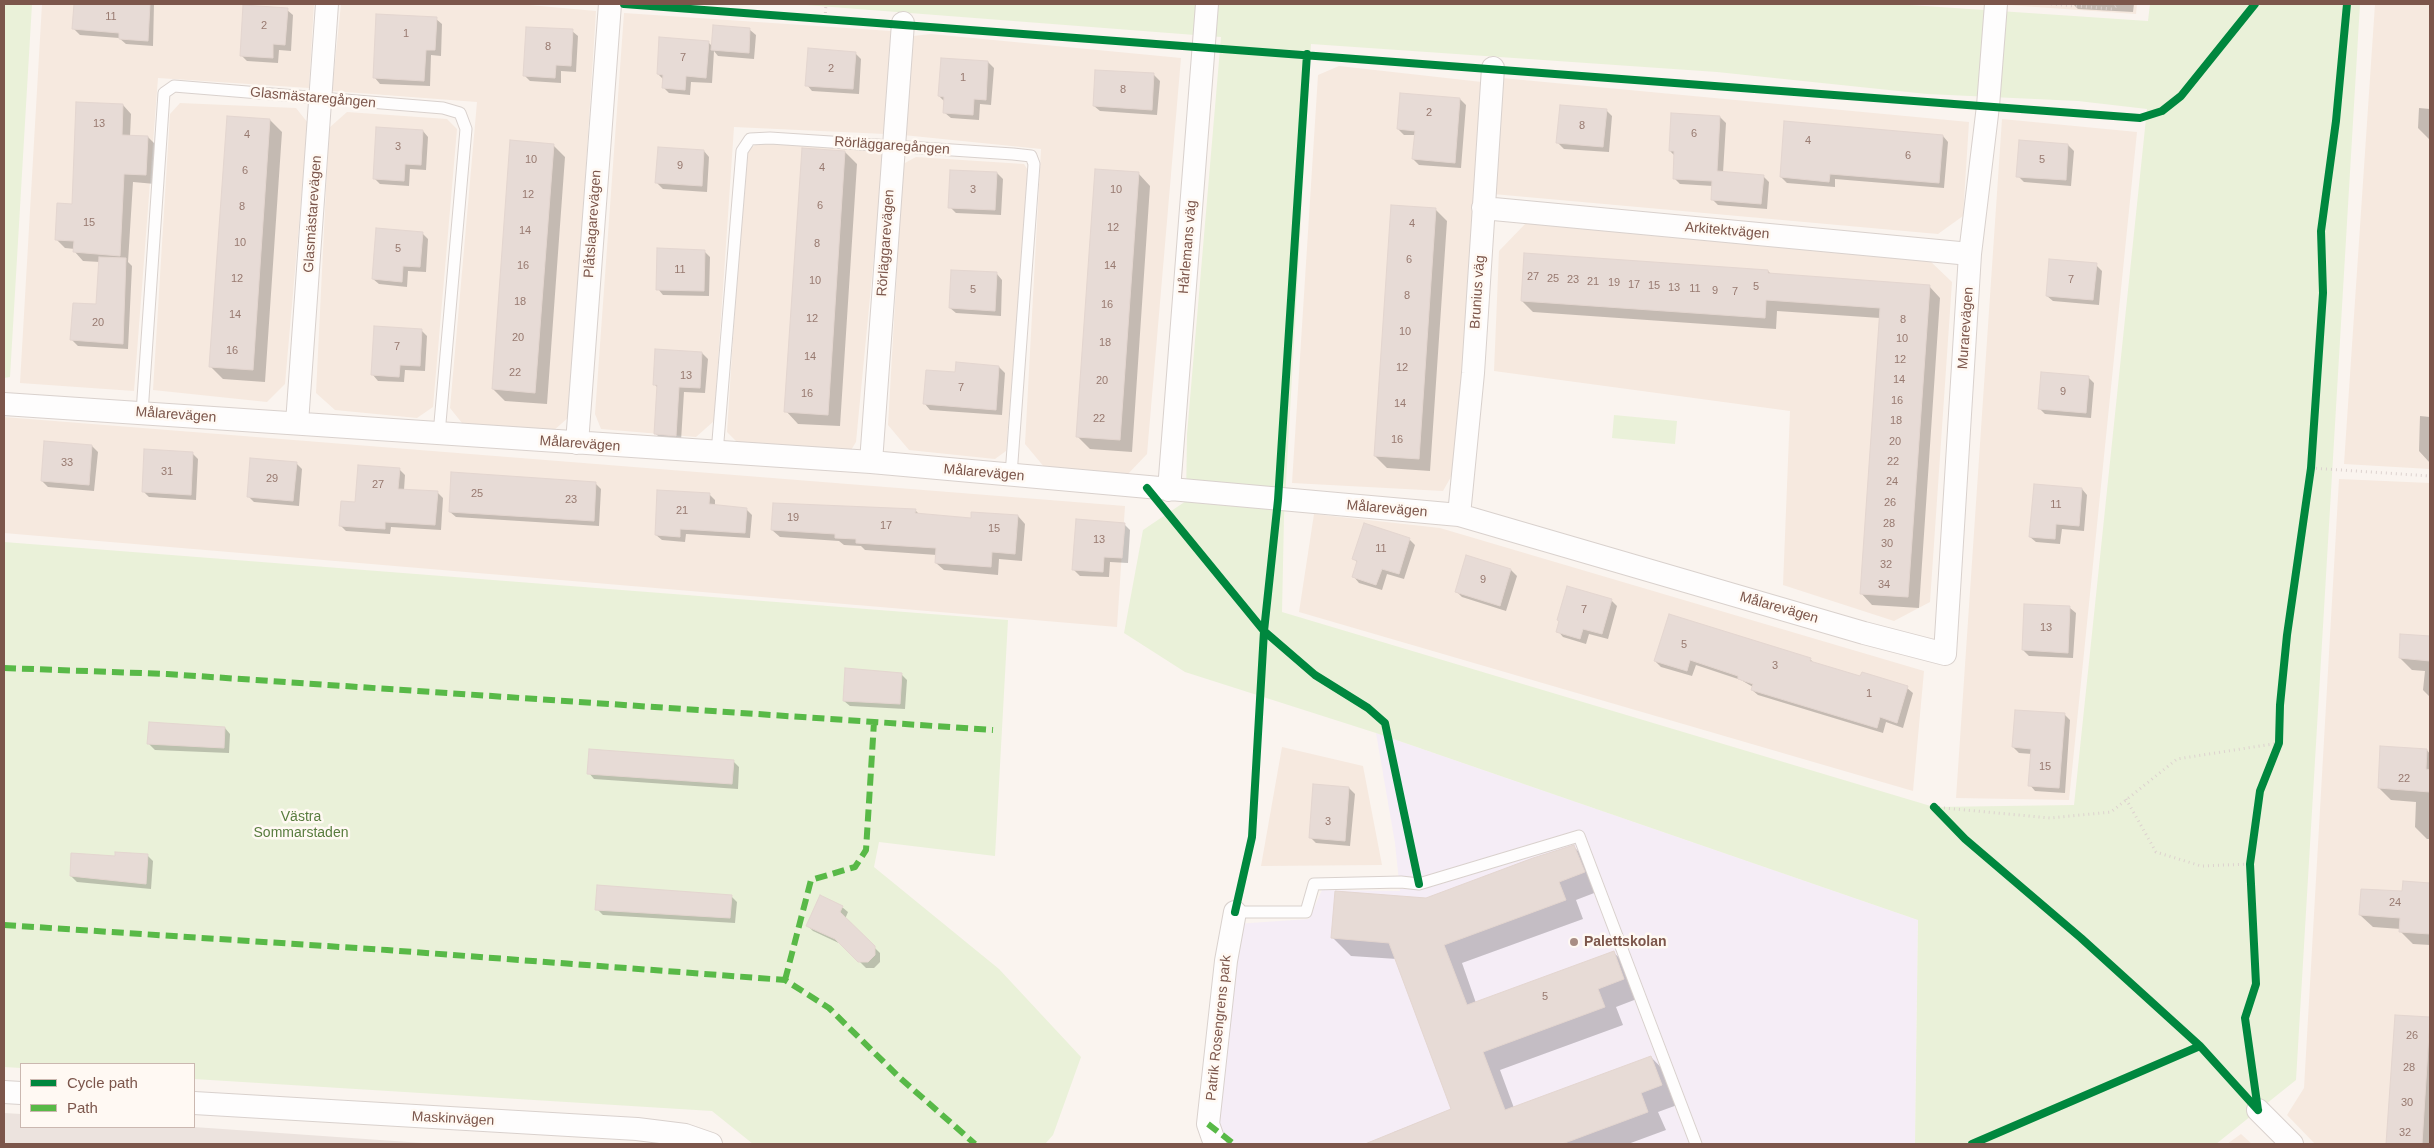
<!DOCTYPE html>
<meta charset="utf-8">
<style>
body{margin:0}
#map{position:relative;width:2434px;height:1148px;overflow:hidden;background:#faf4ef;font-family:Helvetica,sans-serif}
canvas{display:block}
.frame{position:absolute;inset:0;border:5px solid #7c564b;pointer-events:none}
.legend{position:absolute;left:20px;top:1063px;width:175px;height:65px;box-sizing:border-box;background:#fff9f3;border:1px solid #cbb8b0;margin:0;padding:6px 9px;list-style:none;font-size:15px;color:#7c564b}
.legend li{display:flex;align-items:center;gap:10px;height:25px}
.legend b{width:25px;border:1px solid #cbb8b0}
</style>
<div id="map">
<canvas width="2434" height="1148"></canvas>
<div class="frame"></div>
<ul class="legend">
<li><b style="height:6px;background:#00873e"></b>Cycle path</li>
<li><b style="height:6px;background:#58b947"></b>Path</li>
</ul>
</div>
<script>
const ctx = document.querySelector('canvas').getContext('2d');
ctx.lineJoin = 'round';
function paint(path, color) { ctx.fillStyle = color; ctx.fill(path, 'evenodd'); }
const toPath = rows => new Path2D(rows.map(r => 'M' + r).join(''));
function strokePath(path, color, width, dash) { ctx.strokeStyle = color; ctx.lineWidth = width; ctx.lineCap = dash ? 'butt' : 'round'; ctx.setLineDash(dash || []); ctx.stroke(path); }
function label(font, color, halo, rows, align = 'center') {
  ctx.font = font + ' Helvetica,sans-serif'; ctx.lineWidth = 5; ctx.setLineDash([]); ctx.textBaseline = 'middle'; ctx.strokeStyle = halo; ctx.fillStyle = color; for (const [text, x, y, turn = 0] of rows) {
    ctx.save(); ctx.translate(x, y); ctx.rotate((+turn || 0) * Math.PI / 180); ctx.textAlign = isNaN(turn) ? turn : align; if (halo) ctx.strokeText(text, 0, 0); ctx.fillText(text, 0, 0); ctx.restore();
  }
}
const residential = toPath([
 [42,4,314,4,309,88,158,78,134,391,20,383],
 [341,4,518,4,596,11,570,416,552,432,462,423,450,408,477,102,332,91],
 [1993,4,2137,4,2136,14],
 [2375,4,2430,4,2430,469,2344,464],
 [624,13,891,31,885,134,734,127,714,421,696,437,601,429,595,414],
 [931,34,1181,58,1147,454,1127,475,1045,468,1025,444,1041,149,903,135,913,36],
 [1339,66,1482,82,1456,468,1443,491,1292,483,1318,75],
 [1502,78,1969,122,1963,216,1938,234,1493,194],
 [180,103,296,108,308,123,285,384,267,402,153,390,170,114],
 [347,112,447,119,457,129,433,407,417,418,335,410,316,393,329,128],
 [2002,119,2137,132,2069,800,1956,798],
 [761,141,884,152,856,442,848,455,740,445,727,432,745,152],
 [916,157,1024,164,1029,172,1006,451,995,459,909,450,888,425,903,164],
 [1526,223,1929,260,1952,282,1930,602,1894,621,1783,585,1790,411,1494,371,1499,251],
 [4,417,1125,506,1117,627,4,533],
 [2339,479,2430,483,2430,1144,2315,1144,2287,1115,2304,1088],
 [1314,514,1440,528,1924,671,1913,791,1299,612],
 [1282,747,1363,766,1382,865,1261,866],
 [2241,1134,2252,1144,2227,1144]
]);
const industrial = toPath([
 [4,1113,21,1114,21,1127,194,1127,437,1144,4,1144]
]);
const education = toPath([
 [1376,733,1918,920,1915,1144,1215,1144,1235,924,1309,919,1322,890,1400,891,1395,843]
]);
const green = toPath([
 [4,4,32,4,10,377,4,378],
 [793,4,1895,4,2148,21,2150,4,2360,4,2296,1080,2216,1144,1915,1144,1918,920,1376,733,1185,672,1124,633,1143,530,1186,501,1187,434,1221,37],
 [1311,44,1717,72,1927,94,2078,101,2147,109,2074,805,1934,807,1282,612,1284,517],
 [1614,415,1677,421,1675,444,1612,438],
 [4,542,1008,620,995,856,879,842,874,867,999,969,1081,1057,1053,1135,1045,1144,753,1144,712,1111,194,1079,194,1064,21,1064,21,1068,4,1067]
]);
const shadow = toPath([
 [76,4,154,4,153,46,126,44,119,38,80,35,74,29],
 [2073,4,2134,4,2133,12,2078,9],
 [287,10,293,15,291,51,279,50,278,63,247,61,241,55],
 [436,19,442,24,441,56,431,55,430,86,380,84,375,78],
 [750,30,756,35,754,59,718,56,714,51,712,83,691,82,690,95,669,93,664,88,664,80,658,74,708,42,713,47],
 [572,31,578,36,576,72,561,71,561,83,530,81,525,76],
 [855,53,861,59,859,94,812,91,807,85],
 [988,62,994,68,991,105,980,104,979,120,951,118,945,113,945,102,939,96],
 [1154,75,1160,81,1157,115,1100,111,1094,106],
 [1460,99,1466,105,1461,168,1419,165,1413,159,1415,135,1404,135,1398,129],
 [123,105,131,114,130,137,148,137,157,146,155,184,133,182,128,262,132,266,128,349,78,346,72,340,97,306,100,262,83,261,75,252,75,249,65,248,56,239],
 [2419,108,2430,109,2430,140,2418,128],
 [1606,110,1612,116,1609,152,1564,149,1558,143],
 [1720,117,1726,123,1723,173,1763,176,1769,182,1767,209,1718,205,1712,199,1713,186,1680,184,1674,178,1675,156,1670,151],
 [270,120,282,132,265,382,223,379,211,367],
 [423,131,428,137,426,170,410,169,409,186,380,184,374,178],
 [1943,136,1948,142,1944,188,1835,179,1835,187,1787,183,1781,177],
 [553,145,565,157,547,404,505,401,493,389],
 [2068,145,2074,151,2071,186,2024,182,2018,176],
 [704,151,709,157,707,192,663,189,657,183],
 [845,152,857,164,840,426,798,424,786,411],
 [997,173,1003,179,1001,215,956,213,950,207],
 [1138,173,1150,186,1132,452,1090,449,1077,436],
 [1435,209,1447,221,1430,471,1387,468,1375,456],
 [422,233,428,239,426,272,408,271,407,287,379,284,373,279],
 [704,251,710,257,709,296,663,295,658,289],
 [2096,265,2102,271,2099,305,2053,301,2047,296],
 [1768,271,1771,274,1929,286,1940,298,1919,608,1872,605,1861,593,1880,318,1777,311,1776,329,1533,312,1522,301],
 [997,274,1002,280,1001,316,956,313,950,308],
 [421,330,427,336,425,371,405,370,404,382,378,381,373,375],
 [702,353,708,359,705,393,684,392,681,441,662,440,656,434,658,388,655,385],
 [999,367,1005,373,1002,415,930,410,925,404,956,373],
 [2088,377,2094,383,2091,418,2045,414,2039,408],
 [2420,416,2430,417,2430,463,2419,451],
 [92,446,98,452,94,491,48,487,42,481],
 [192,453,198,459,196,500,149,497,143,491],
 [296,463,302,469,299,506,254,502,249,497],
 [399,469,405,475,404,490,437,492,443,498,441,530,391,527,390,534,346,531,340,525],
 [595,483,601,489,599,526,456,517,450,512],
 [2082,489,2087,495,2084,531,2062,529,2060,544,2036,542,2030,537],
 [709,494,715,500,715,506,746,509,752,515,750,538,686,534,685,542,662,540,656,535],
 [915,510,920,515,972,519,1018,516,1025,524,1022,561,999,559,998,575,944,570,936,563,937,555,865,550,861,546,844,545,839,541,780,537,772,530],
 [2430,517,2430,543,2429,542],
 [1124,524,1130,530,1128,563,1110,562,1109,577,1080,576,1074,570],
 [1409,539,1415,545,1404,579,1387,574,1382,590,1359,583,1354,577,1358,563,1354,559],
 [1467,556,1511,570,1517,576,1506,611,1462,597,1456,591],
 [1611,600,1617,606,1608,639,1589,634,1586,644,1563,637,1558,631],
 [2070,608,2076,613,2073,658,2029,656,2023,650],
 [1669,616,1810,659,1815,664,1861,678,1907,688,1913,693,1903,728,1886,722,1883,733,1758,695,1752,690,1753,687,1741,680,1696,665,1692,676,1661,667,1655,661],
 [2401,635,2430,637,2430,697,2423,690,2425,671,2412,670,2400,658],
 [901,674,907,680,905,709,850,706,844,701],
 [2064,714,2070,720,2065,793,2035,791,2030,785,2032,754,2019,753,2013,747],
 [225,728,230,734,229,753,155,750,149,744],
 [2427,750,2430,754,2430,839,2427,839,2415,827,2416,802,2391,800,2379,788],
 [733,761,739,767,738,789,594,779,589,773],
 [1349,788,1355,794,1350,846,1316,843,1310,837],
 [1574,847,1592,865,1602,890,1576,900,1583,919,1462,963,1476,1003,1613,952,1632,970,1642,997,1616,1007,1623,1025,1500,1070,1514,1108,1651,1057,1669,1076,1680,1104,1658,1112,1666,1130,1628,1144,1399,1144,1394,1132,1453,1109,1397,959,1351,956,1333,938,1426,899],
 [147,855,153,861,151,889,77,882,71,876,116,857],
 [2404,882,2430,884,2430,945,2413,944,2401,932,2401,929,2373,927,2360,915,2403,893],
 [731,896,737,902,735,923,603,915,597,909],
 [842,907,848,912,845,919,880,953,880,962,874,968,866,968,843,945,813,931,807,925],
 [2396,1016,2430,1019,2430,1144,2388,1144]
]);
const building = toPath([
 [74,4,150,4,148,41,119,39,119,33,72,29,74,4],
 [243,5,288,8,285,45,273,44,273,58,240,56,243,5],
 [376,14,437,17,435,50,426,50,424,81,373,78,376,14],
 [713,25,750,28,749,53,711,50,713,25],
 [526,27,573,29,571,66,556,65,555,78,523,76,526,27],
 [659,37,709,41,706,78,686,76,685,90,662,88,663,75,657,74,659,37],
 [808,48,856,52,853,89,805,86,808,48],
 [941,58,988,61,986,100,974,99,973,115,943,113,944,97,938,96,941,58],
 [1095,70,1154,73,1152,110,1093,106,1095,70],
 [1400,93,1460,98,1455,163,1412,159,1415,131,1397,129,1400,93],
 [76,102,123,104,122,135,148,136,146,175,124,174,120,256,73,252,74,241,55,240,57,203,72,204,76,102],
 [1560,105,1607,109,1603,147,1556,143,1560,105],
 [1671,113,1720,116,1717,171,1764,175,1761,204,1711,200,1712,181,1673,179,1674,151,1669,151,1671,113],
 [227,116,270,119,253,370,209,367,227,116],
 [1784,121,1943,135,1939,183,1830,174,1829,182,1780,177,1784,121],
 [376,127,423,130,421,165,405,164,404,181,373,179,376,127],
 [510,140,554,144,535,393,492,389,510,140],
 [2019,140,2068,144,2066,180,2016,177,2019,140],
 [658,147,704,150,702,186,655,183,658,147],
 [802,148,845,151,828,415,784,412,802,148],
 [1095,169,1139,172,1120,440,1076,437,1095,169],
 [950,170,997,172,995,210,948,208,950,170],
 [1391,205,1436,208,1419,459,1374,456,1391,205],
 [376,228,423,232,420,267,403,266,402,282,372,279,376,228],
 [657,248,705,250,704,291,656,290,657,248],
 [1524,253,1768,270,1768,273,1930,285,1908,597,1860,594,1880,308,1766,300,1765,318,1521,301,1524,253],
 [99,257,126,258,123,344,70,340,73,303,96,304,99,257],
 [2049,259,2097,263,2093,300,2046,296,2049,259],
 [951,270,997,272,995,311,949,308,951,270],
 [374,326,422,329,420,366,400,365,399,377,371,375,374,326],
 [655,349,702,352,700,388,679,387,676,436,654,434,657,385,653,385,655,349],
 [956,362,999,366,996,410,923,404,926,370,955,372,956,362],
 [2041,372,2089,376,2086,413,2038,409,2041,372],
 [44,441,92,445,89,485,41,481,44,441],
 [144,449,193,452,191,495,142,492,144,449],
 [250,458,297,462,293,501,247,497,250,458],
 [358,465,400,468,398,489,438,491,435,525,385,522,385,529,339,526,341,501,355,502,358,465],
 [451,472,596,482,594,521,449,512,451,472],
 [2034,484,2082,488,2079,526,2056,524,2055,539,2029,537,2034,484],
 [657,490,710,493,709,504,747,508,745,533,680,529,680,537,655,535,657,490],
 [773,503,916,509,915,513,971,518,971,512,1018,515,1015,554,992,552,991,567,935,563,936,548,856,543,856,539,835,538,835,534,771,530,773,503],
 [1076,519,1125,523,1122,558,1104,557,1103,572,1072,570,1076,519],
 [1364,523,1410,538,1399,574,1382,569,1376,585,1352,577,1357,561,1352,559,1364,523],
 [1466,555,1511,569,1500,606,1455,592,1466,555],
 [1567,586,1612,599,1602,634,1583,629,1580,639,1556,632,1559,621,1557,620,1567,586],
 [2024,604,2070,606,2068,653,2022,650,2024,604],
 [1669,614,1811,658,1810,661,1860,676,1862,672,1908,686,1897,723,1880,717,1877,728,1751,690,1753,684,1738,679,1738,676,1690,660,1687,671,1654,661,1669,614],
 [2400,634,2430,636,2430,661,2399,658,2400,634],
 [845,668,902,673,900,704,843,701,845,668],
 [2015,710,2065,713,2059,788,2028,786,2031,749,2012,747,2015,710],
 [149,722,225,727,224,748,147,744,149,722],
 [2380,746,2427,749,2426,769,2430,770,2430,792,2378,788,2380,746],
 [589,749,734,760,732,784,587,774,589,749],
 [1313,784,1349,787,1345,841,1309,838,1313,784],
 [1574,845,1585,872,1559,882,1566,900,1444,945,1467,1005,1614,951,1624,979,1598,989,1605,1007,1483,1052,1505,1110,1651,1056,1662,1085,1641,1093,1648,1112,1562,1144,1365,1144,1451,1109,1389,943,1331,938,1335,891,1426,898,1533,858,1574,845],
 [115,852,148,854,146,884,70,876,71,853,115,856,115,852],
 [2403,881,2430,883,2430,934,2399,932,2400,918,2359,915,2361,889,2402,891,2403,881],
 [597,885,732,895,730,918,595,910,597,885],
 [820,895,843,906,840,912,875,946,875,955,868,962,858,962,835,939,806,926,820,895],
 [2395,1015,2430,1017,2422,1144,2386,1144,2395,1015]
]);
const path = toPath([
 [2051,4,2112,9,2119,4],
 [825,18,826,4],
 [2311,468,2430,476],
 [2126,799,2156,852,2201,866,2250,864],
 [1934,807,2050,818,2111,812,2177,759,2279,743]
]);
const service = toPath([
 [142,413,164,93,174,86,443,108,460,113,466,129,439,434],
 [717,453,742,151,750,139,770,138,1013,154,1031,156,1034,164,1011,475],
 [1235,912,1306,912,1314,884,1401,882,1419,884,1579,836,1696,1144]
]);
const minor = toPath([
 [1483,208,1970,254],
 [4,404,871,462,1459,515,1864,633,1945,654,1970,254,1988,106,1996,4],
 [297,423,327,4],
 [577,443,610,4],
 [871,462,903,23],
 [1169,490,1207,4],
 [1459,515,1473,373,1493,68],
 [4,1092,21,1093],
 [194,1103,637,1129,685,1135,711,1144],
 [2258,1110,2292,1144],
 [1215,1144,1208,1124,1226,961,1235,912]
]);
const quiet = toPath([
 [4,668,167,674,993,730],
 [4,925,387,950,785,980,829,1008,899,1077,975,1144],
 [785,980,811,880,855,867,866,850,874,722],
 [1208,1124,1234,1144]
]);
const cycleway = toPath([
 [624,4,2140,118,2162,111,2181,96,2255,4],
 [1147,488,1264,631,1315,675,1368,708,1385,723,1419,884],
 [1934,807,1965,839,2081,938,2200,1046,2258,1110],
 [1235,912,1252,837,1264,631,1278,500,1307,54],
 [2258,1110,2245,1018,2256,984,2250,864,2260,791,2279,743,2280,705,2287,635,2311,468,2323,293,2321,231,2336,121,2347,4],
 [1972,1144,2200,1046]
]);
const markers = [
 [1574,942,5,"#a88d84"]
];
const numberNames = [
 ["11",111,17],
 ["2",264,26],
 ["1",406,34],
 ["8",548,47],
 ["7",683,58],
 ["2",831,69],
 ["1",963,78],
 ["8",1123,90],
 ["2",1429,113],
 ["13",99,124],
 ["8",1582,126],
 ["6",1694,134],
 ["4",247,135],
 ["4",1808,141],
 ["3",398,147],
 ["6",1908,156],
 ["10",531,160],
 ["5",2042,160],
 ["9",680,166],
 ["4",822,168],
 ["6",245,171],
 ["3",973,190],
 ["10",1116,190],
 ["12",528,195],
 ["6",820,206],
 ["8",242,207],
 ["15",89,223],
 ["4",1412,224],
 ["12",1113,228],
 ["14",525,231],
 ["10",240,243],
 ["8",817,244],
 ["5",398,249],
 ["6",1409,260],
 ["16",523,266],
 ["14",1110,266],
 ["11",680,270],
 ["27",1533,277],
 ["12",237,279],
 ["25",1553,279],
 ["23",1573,280],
 ["7",2071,280],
 ["10",815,281],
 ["21",1593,282],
 ["19",1614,283],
 ["17",1634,285],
 ["15",1654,286],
 ["5",1756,287],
 ["13",1674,288],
 ["11",1695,289],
 ["5",973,290],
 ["9",1715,291],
 ["7",1735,292],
 ["8",1407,296],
 ["18",520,302],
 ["16",1107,305],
 ["14",235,315],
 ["12",812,319],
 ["8",1903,320],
 ["20",98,323],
 ["10",1405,332],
 ["20",518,338],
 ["10",1902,339],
 ["18",1105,343],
 ["7",397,347],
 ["16",232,351],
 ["14",810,357],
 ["12",1900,360],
 ["12",1402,368],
 ["22",515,373],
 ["13",686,376],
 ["14",1899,380],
 ["20",1102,381],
 ["7",961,388],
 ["9",2063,392],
 ["16",807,394],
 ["16",1897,401],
 ["14",1400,404],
 ["22",1099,419],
 ["18",1896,421],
 ["16",1397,440],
 ["20",1895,442],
 ["22",1893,462],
 ["33",67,463],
 ["31",167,472],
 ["29",272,479],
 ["24",1892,482],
 ["27",378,485],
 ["25",477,494],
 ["23",571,500],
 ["26",1890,503],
 ["11",2056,505],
 ["21",682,511],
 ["19",793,518],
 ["28",1889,524],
 ["17",886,526],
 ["15",994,529],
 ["13",1099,540],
 ["30",1887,544],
 ["11",1381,549],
 ["32",1886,565],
 ["9",1483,580],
 ["34",1884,585],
 ["7",1584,610],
 ["13",2046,628],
 ["5",1684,645],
 ["3",1775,666],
 ["1",1869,694],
 ["15",2045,767],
 ["22",2404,779],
 ["3",1328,822],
 ["24",2395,903],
 ["5",1545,997],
 ["26",2412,1036],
 ["28",2409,1068],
 ["30",2407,1103],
 ["32",2405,1133]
];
const streetNames = [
 ["Glasmästaregången",313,98,5],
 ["Rörläggaregången",892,146,4],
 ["Glasmästarevägen",313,214,-86],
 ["Plåtslagarevägen",593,224,-86],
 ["Arkitektvägen",1727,231,5],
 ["Rörläggarevägen",886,243,-86],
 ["Hårlemans väg",1188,247,-85],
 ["Brunius väg",1478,292,-86],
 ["Murarevägen",1966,328,-86],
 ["Målarevägen",176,415,4],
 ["Målarevägen",580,444,4],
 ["Målarevägen",984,473,5],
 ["Målarevägen",1387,509,5],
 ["Målarevägen",1779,608,16],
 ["Patrik Rosengrens park",1219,1028,-84],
 ["Maskinvägen",453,1119,3]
];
const parkNames = [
 ["Västra",301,817],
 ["Sommarstaden",301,833]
];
const poiNames = [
 ["Palettskolan",1584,942]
];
paint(residential, '#f6e9df');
paint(industrial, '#ece3de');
paint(education, '#f5edf6');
paint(green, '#eaf1d9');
paint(shadow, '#0003');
paint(building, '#e7dbd6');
strokePath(building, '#e4d6d0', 1);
strokePath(service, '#d9d1cd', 13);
strokePath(minor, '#d9d1cd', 24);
strokePath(path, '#ddd2cf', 3, [1, 4]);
strokePath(service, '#fefdfd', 11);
strokePath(minor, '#fefdfd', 22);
strokePath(quiet, '#58b947', 6, [12, 6]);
strokePath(cycleway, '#00873e', 8);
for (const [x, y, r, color] of markers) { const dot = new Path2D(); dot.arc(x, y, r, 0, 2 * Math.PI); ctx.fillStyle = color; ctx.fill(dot); strokePath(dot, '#fff9f3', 2); }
label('11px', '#987a70', null, numberNames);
label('14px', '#7c564b', '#fff9f3', streetNames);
label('14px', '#587c3e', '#fff9f3', parkNames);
label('bold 14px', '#7c564b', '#fff9f3', poiNames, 'left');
</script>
